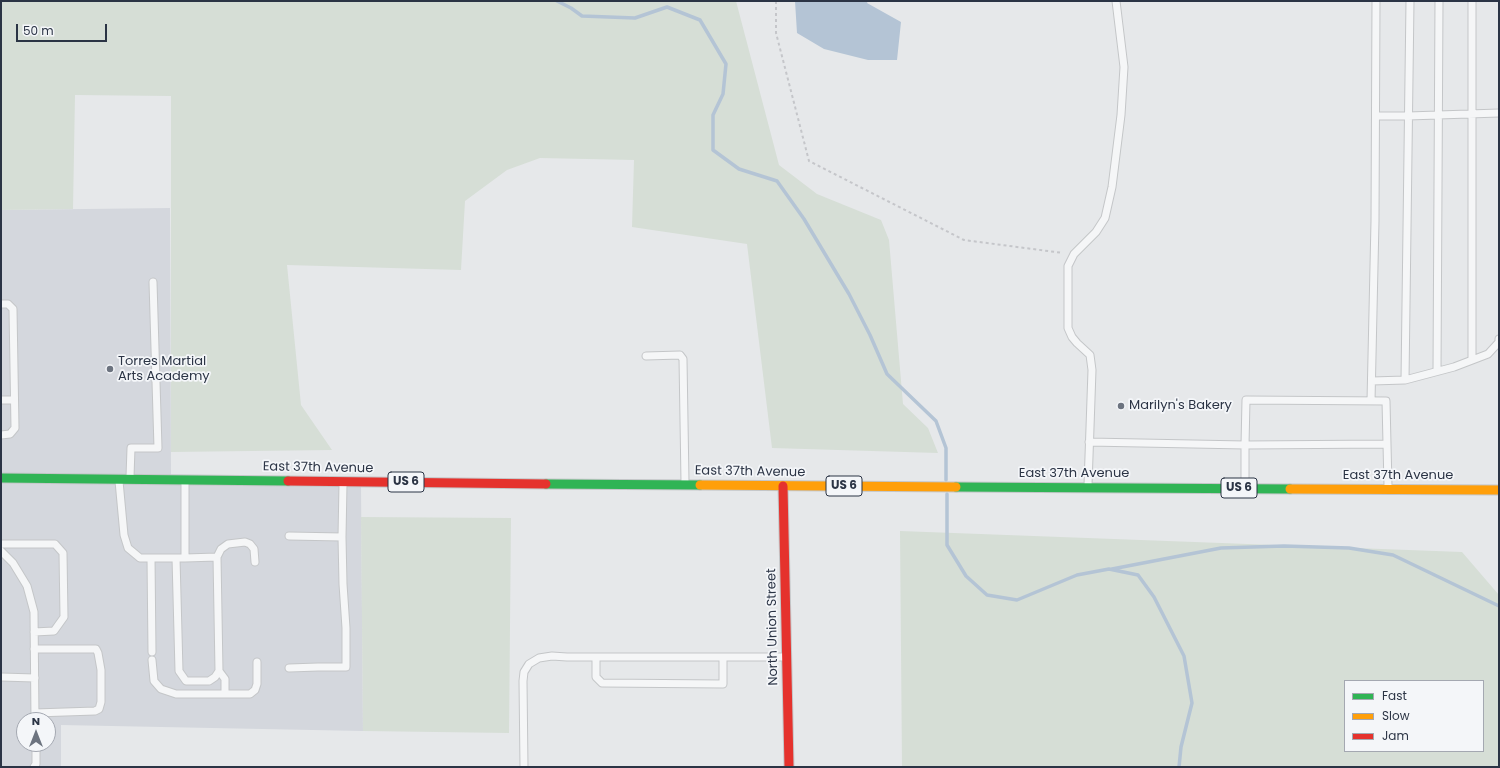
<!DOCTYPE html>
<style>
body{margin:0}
#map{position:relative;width:1500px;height:768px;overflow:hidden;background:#e6e8ea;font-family:Poppins,sans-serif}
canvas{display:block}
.frame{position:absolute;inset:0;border:2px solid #2b3445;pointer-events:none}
.legend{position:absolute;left:1344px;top:680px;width:140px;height:72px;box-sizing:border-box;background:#f4f6f9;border:1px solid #a4a8b1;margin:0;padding:5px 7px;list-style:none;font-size:12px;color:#2b3445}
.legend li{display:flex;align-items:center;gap:8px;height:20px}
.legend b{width:20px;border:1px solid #a4a8b1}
.north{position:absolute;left:16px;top:712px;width:40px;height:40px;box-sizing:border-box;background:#f4f6f9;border:1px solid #a4a8b1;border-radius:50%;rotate:0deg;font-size:11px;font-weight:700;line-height:16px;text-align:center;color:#2b3445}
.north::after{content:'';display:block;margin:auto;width:14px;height:18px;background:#6c737f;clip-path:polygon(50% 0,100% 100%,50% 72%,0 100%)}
.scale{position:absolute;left:16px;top:24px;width:91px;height:18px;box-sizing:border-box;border:2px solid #2b3445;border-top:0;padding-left:5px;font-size:12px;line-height:14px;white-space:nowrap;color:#2b3445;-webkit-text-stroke:3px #f4f6f9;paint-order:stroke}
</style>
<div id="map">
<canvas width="1500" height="768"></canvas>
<div class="frame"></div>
<ul class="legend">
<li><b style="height:5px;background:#30b455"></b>Fast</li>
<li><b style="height:5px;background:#ff9f0a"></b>Slow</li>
<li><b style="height:5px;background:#e5322d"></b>Jam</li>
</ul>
<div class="north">N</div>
<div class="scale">50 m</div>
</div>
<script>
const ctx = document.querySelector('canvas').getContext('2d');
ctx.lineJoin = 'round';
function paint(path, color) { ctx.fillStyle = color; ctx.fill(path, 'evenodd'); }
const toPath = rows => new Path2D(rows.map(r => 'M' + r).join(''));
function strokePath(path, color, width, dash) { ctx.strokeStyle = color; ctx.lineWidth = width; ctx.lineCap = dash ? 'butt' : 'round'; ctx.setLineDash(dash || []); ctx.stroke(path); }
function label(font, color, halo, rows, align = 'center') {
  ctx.font = font + ' Poppins,sans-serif'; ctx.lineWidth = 3.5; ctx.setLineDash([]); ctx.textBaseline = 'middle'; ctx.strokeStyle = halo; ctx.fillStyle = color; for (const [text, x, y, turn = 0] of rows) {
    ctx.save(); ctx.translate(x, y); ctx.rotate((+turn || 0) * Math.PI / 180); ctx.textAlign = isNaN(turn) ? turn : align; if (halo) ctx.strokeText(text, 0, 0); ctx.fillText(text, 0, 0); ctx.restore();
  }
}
const built = toPath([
 [170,208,171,476,1,473,1,210],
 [1,483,361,487,363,731,61,725,61,767,1,767],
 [24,720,48,720,48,744,24,744]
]);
const green = toPath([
 [1,1,736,1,779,165,817,194,881,220,889,240,903,404,928,428,938,453,772,448,747,244,632,227,634,160,540,158,507,170,465,201,461,270,287,265,301,405,332,450,171,452,171,96,75,95,73,209,1,210],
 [361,517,511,518,509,733,363,731],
 [900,531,1462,552,1499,595,1499,767,902,767],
 [1345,681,1483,681,1483,751,1345,751]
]);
const water = toPath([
 [795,1,868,1,867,3,901,22,897,60,868,60,824,49,797,33]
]);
const stream = toPath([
 [557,1,571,8,582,16,635,18,667,7,700,20,726,64,723,94,713,115,713,150,739,169,777,181,804,219,849,294,870,335,887,374,936,421,946,448,946,480],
 [947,494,947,545,966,576,987,595,1017,600,1077,575,1109,569,1138,575,1154,597,1184,656,1192,703,1181,747,1179,767],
 [1112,569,1221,548,1284,546,1349,548,1393,555,1499,606]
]);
const path = toPath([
 [776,1,776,33,809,161,964,240,1063,253]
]);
const lane = toPath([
 [1472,1,1472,360],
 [1376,116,1408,116,1499,113],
 [1,304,8,304,13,309,15,428,10,434,1,435],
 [646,356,680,355,683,359,685,482],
 [1437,371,1439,1],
 [1405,380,1410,1],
 [1372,381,1405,380,1454,367,1488,354,1499,342,1499,339],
 [1,400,14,400],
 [1371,401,1375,221,1376,1],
 [1089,442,1245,445,1387,444,1386,401,1246,400,1245,445,1245,486],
 [1387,444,1388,486],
 [130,477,131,448,158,448,153,282],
 [119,481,124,535,128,548,140,558,185,558,185,482],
 [1088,485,1092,370,1090,355,1077,343,1072,337,1068,328,1068,266,1074,254,1096,232,1105,218,1112,187,1121,115,1124,67,1116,1],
 [289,536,342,537],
 [1,544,55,544,63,553,64,617,54,631,34,632],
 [1,551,13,563,27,586,34,612,35,720],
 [151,558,152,652],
 [176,558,179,671,186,681,209,681,215,677,219,671,217,557,221,549,228,544,245,542,250,544,254,549,255,562],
 [185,558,217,557],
 [34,649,96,649,98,653,101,670,101,702,99,709,95,711,35,713],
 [596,657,596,677,602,683,723,684,723,657],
 [152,660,154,681,161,689,176,694,250,694,255,690,257,684,257,662],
 [289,668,318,667,346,667,346,628,343,584,342,537,343,484],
 [219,671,225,679,225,694],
 [1,677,35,678],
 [34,767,36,764,36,744],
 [524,767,523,681,524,672,529,664,539,658,552,656,567,657,786,657]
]);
const fast = toPath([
 [1,478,288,481],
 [546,484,700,485],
 [956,487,1290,489]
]);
const slow = toPath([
 [700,485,956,487],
 [1290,489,1499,490]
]);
const jam = toPath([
 [288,481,546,484],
 [783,486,789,767]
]);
const markers = [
 [110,369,4,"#6c737f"],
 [1121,406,4,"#6c737f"]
];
const shields = [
 [406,482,36],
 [844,486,36],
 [1239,488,36]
];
const shieldNames = [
 ["US 6",406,482],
 ["US 6",844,486],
 ["US 6",1239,488]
];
const poiNames = [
 ["Torres Martial",118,362],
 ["Arts Academy",118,377],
 ["Marilyn's Bakery",1129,406]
];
const streetNames = [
 ["East 37th Avenue",318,468,1],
 ["East 37th Avenue",750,472,1],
 ["East 37th Avenue",1074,474],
 ["East 37th Avenue",1398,476],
 ["North Union Street",773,627,-91]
];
paint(built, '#d4d7dd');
paint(green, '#d6ded6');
paint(water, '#b4c4d5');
strokePath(stream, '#b4c4d5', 3.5);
strokePath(lane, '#c4c6c8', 9);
strokePath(fast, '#c4c6c8', 11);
strokePath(slow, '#c4c6c8', 11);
strokePath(jam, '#c4c6c8', 11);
strokePath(path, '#c5c6ca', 2, [3, 3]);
strokePath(lane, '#f5f6f7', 7);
strokePath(fast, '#30b455', 9);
strokePath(slow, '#ff9f0a', 9);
strokePath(jam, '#e5322d', 9);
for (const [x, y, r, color] of markers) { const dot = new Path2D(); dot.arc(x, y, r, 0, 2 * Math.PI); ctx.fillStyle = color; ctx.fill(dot); strokePath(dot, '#f4f6f9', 1.5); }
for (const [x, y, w] of shields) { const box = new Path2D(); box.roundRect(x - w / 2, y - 10, w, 20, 3); ctx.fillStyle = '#f4f6f9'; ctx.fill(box); strokePath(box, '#2b3445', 1); }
label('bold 12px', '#2b3445', null, shieldNames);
label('13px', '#2b3445', '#f4f6f9', poiNames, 'left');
label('13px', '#2b3445', '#f4f6f9', streetNames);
</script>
